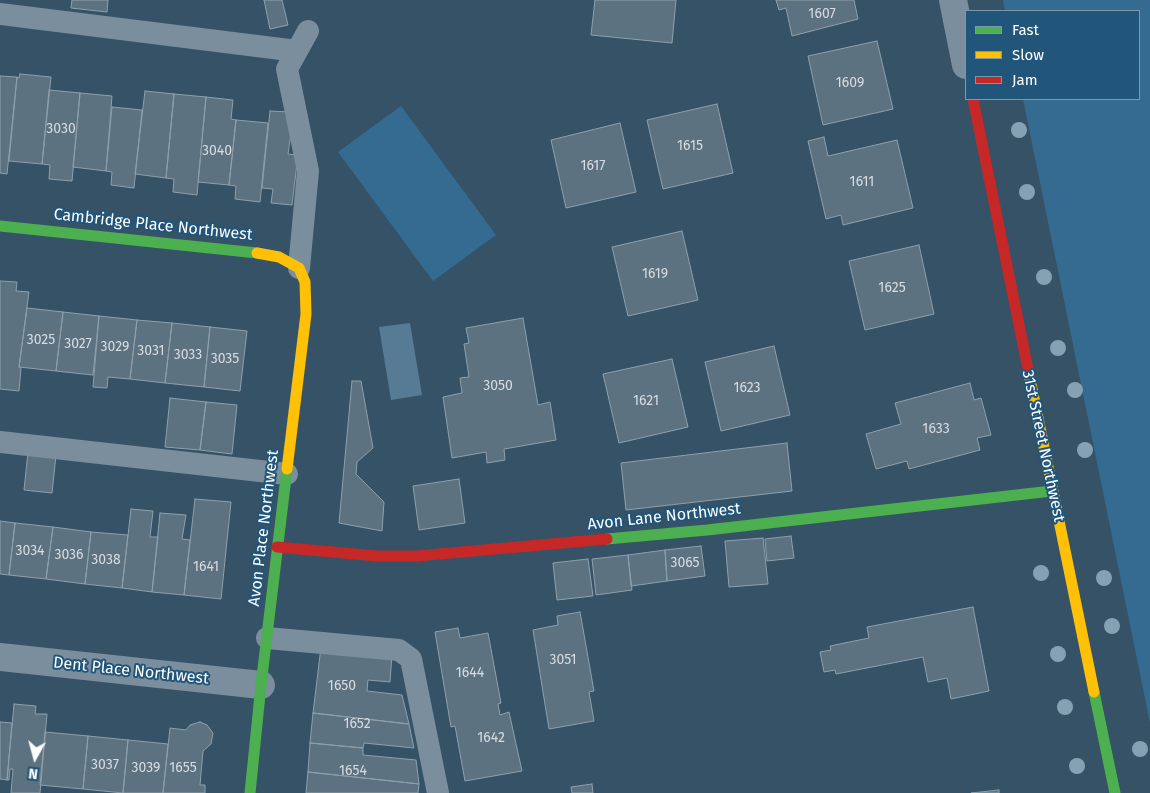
<!DOCTYPE html>
<style>
body{margin:0}
#map{position:relative;width:1150px;height:793px;overflow:hidden;background:#365266;font-family:"Fira Sans",sans-serif}
canvas{display:block}
.legend{position:absolute;left:965px;top:10px;width:175px;height:90px;box-sizing:border-box;background:#22557a;border:1px solid #7a99af;margin:0;padding:6px 9px;list-style:none;font-size:15px;color:#fff}
.legend li{display:flex;align-items:center;gap:10px;height:25px}
.legend b{width:25px;border:1px solid #7a99af}
.north{position:absolute;left:10px;top:733px;width:50px;height:50px;-webkit-text-stroke:4px #22557a;paint-order:stroke;rotate:187deg;font-size:14px;font-weight:700;line-height:20px;text-align:center;color:#fff}
.north::after{content:'';display:block;margin:auto;width:18px;height:22px;background:#fff;clip-path:polygon(50% 0,100% 100%,50% 72%,0 100%)}
</style>
<div id="map">
<canvas width="1150" height="793"></canvas>
<ul class="legend">
<li><b style="height:6px;background:#4caf50"></b>Fast</li>
<li><b style="height:6px;background:#ffc107"></b>Slow</li>
<li><b style="height:6px;background:#c62828"></b>Jam</li>
</ul>
<div class="north">N</div>
</div>
<script>
const ctx = document.querySelector('canvas').getContext('2d');
ctx.lineJoin = 'round';
function paint(path, color) { ctx.fillStyle = color; ctx.fill(path, 'evenodd'); }
const toPath = rows => new Path2D(rows.map(r => 'M' + r).join(''));
function strokePath(path, color, width, dash) { ctx.strokeStyle = color; ctx.lineWidth = width; ctx.lineCap = dash ? 'butt' : 'round'; ctx.setLineDash(dash || []); ctx.stroke(path); }
function label(font, color, halo, rows, align = 'center') {
  ctx.font = font + ' "Fira Sans",sans-serif'; ctx.lineWidth = 4; ctx.setLineDash([]); ctx.textBaseline = 'middle'; ctx.strokeStyle = halo; ctx.fillStyle = color; for (const [text, x, y, turn = 0] of rows) {
    ctx.save(); ctx.translate(x, y); ctx.rotate((+turn || 0) * Math.PI / 180); ctx.textAlign = isNaN(turn) ? turn : align; if (halo) ctx.strokeText(text, 0, 0); ctx.fillText(text, 0, 0); ctx.restore();
  }
}
const green = toPath([
 [1003,0,1150,0,1150,723,1023,99,1139,99,1139,11,1005,11],
 [401,106,496,235,433,281,338,152]
]);
const water = toPath([
 [410,323,422,395,391,400,379,327]
]);
const building = toPath([
 [72,0,108,0,107,12,71,8,72,0],
 [264,0,282,0,288,25,270,29,264,0],
 [595,0,676,0,672,43,591,35,595,0],
 [776,0,854,0,858,19,792,36,786,8,779,10,776,0],
 [877,41,893,109,823,125,808,56,877,41],
 [20,74,51,77,42,164,9,161,17,77,19,78,20,74],
 [0,76,17,77,7,174,0,173,0,76],
 [49,90,80,93,72,181,49,179,50,165,42,164,49,90],
 [145,91,174,94,166,178,135,174,145,91],
 [80,93,112,96,106,171,73,167,80,93],
 [174,94,206,97,197,195,173,192,174,179,166,178,174,94],
 [206,97,233,100,231,119,236,120,229,185,198,182,206,97],
 [717,104,733,173,663,189,647,120,717,104],
 [112,107,142,110,134,188,111,185,112,172,106,171,112,107],
 [270,111,290,112,292,127,288,154,298,155,292,205,271,203,273,189,262,188,270,111],
 [236,120,268,123,260,202,235,199,236,186,229,185,236,120],
 [620,123,636,192,566,208,551,140,620,123],
 [824,137,828,156,897,140,913,208,843,225,841,215,826,219,808,141,824,137],
 [682,231,698,300,628,316,612,247,682,231],
 [919,245,934,314,865,330,849,261,919,245],
 [0,281,17,282,16,291,29,292,19,367,21,368,19,391,0,389,0,281],
 [27,308,63,312,56,371,19,367,27,308],
 [63,312,99,316,93,375,56,371,63,312],
 [99,316,137,320,130,379,108,377,107,388,93,387,99,316],
 [523,318,538,405,550,402,556,440,504,449,505,460,487,463,486,452,452,458,443,397,462,393,460,378,469,377,464,344,469,343,466,328,523,318],
 [137,320,172,323,165,383,130,379,137,320],
 [172,323,210,327,204,387,165,383,172,323],
 [210,327,247,331,240,391,204,387,210,327],
 [774,346,790,415,721,431,705,362,774,346],
 [672,359,688,427,619,443,603,374,672,359],
 [352,381,361,381,373,448,357,462,356,474,384,502,382,531,339,523,352,381],
 [970,383,974,400,981,398,991,435,977,438,980,450,909,469,907,461,876,469,866,434,901,424,895,403,970,383],
 [170,398,206,402,200,450,165,447,170,398],
 [206,402,237,405,232,454,200,450,206,402],
 [787,443,792,491,626,510,621,463,787,443],
 [28,452,56,455,52,493,24,490,28,452],
 [459,479,465,523,419,530,413,486,459,479],
 [195,499,231,502,221,599,184,595,195,499],
 [131,509,153,511,150,537,158,537,152,592,122,588,131,509],
 [160,513,186,515,182,539,190,540,184,595,152,592,160,513],
 [0,521,15,523,9,575,0,574,0,521],
 [15,523,53,527,46,579,9,575,15,523],
 [53,527,91,532,85,584,46,579,53,527],
 [91,532,128,535,122,588,85,584,91,532],
 [791,536,794,558,767,561,765,539,791,536],
 [763,538,768,584,729,587,725,541,763,538],
 [701,546,705,576,667,581,665,550,701,546],
 [665,550,667,581,631,586,628,555,665,550],
 [628,555,632,590,596,595,592,559,628,555],
 [588,559,593,596,557,600,553,563,588,559],
 [973,607,989,691,951,699,947,678,928,682,923,657,836,674,835,670,824,672,820,652,831,650,830,646,869,638,867,627,973,607],
 [580,612,594,691,589,692,594,721,549,729,533,630,558,625,557,616,580,612],
 [458,628,460,638,488,633,501,703,498,704,500,715,509,712,522,771,465,781,455,726,451,727,435,632,458,628],
 [321,647,392,654,390,682,368,680,367,691,402,695,409,724,313,713,321,647],
 [14,704,36,706,35,714,47,714,40,793,11,793,13,769,10,769,9,780,7,780,14,704],
 [313,713,409,724,414,748,364,743,363,748,310,743,313,713],
 [0,722,12,723,7,780,0,779,0,722],
 [200,722,207,725,213,733,211,744,203,751,200,785,205,785,205,793,163,793,170,728,186,730,190,725,200,722],
 [45,732,88,736,83,789,40,785,45,732],
 [88,736,128,740,123,793,83,789,88,736],
 [128,740,168,744,163,793,123,793,128,740],
 [310,743,363,748,363,755,416,760,419,784,308,772,310,743],
 [308,772,419,784,418,793,306,793,308,772],
 [592,784,593,793,572,793,571,787,592,784],
 [999,790,999,793,971,793,999,790]
]);
const lane = toPath([
 [0,14,297,51],
 [299,268,308,171,287,69,308,31],
 [0,442,287,474],
 [267,638,399,650,411,659,438,793]
]);
const street = toPath([
 [953,0,966,65],
 [0,657,261,685]
]);
const fast = toPath([
 [0,226,257,253],
 [607,539,707,530,1052,491],
 [1094,692,1115,793],
 [250,793,261,685,287,469]
]);
const slow = toPath([
 [257,253,279,257,299,268,305,282,306,314,287,469],
 [1029,374,1094,692]
]);
const jam = toPath([
 [973,99,1029,374],
 [277,547,377,556,417,556,607,539]
]);
const trees = [
 [1019,130],
 [1027,192],
 [1044,277],
 [1058,348],
 [1075,390],
 [1085,450],
 [1041,573],
 [1104,578],
 [1112,626],
 [1058,654],
 [1065,707],
 [1140,749],
 [1077,766]
];
const numberNames = [
 ["1607",822,14],
 ["1609",850,83],
 ["3030",61,129],
 ["1615",690,146],
 ["3040",217,151],
 ["1617",593,166],
 ["1611",862,182],
 ["1619",655,274],
 ["1625",892,288],
 ["3025",41,340],
 ["3027",78,344],
 ["3029",115,347],
 ["3031",151,351],
 ["3033",188,355],
 ["3035",225,359],
 ["3050",498,386],
 ["1623",747,388],
 ["1621",646,401],
 ["1633",936,429],
 ["3034",30,551],
 ["3036",69,555],
 ["3038",106,560],
 ["3065",685,563],
 ["1641",206,567],
 ["3051",563,660],
 ["1644",470,673],
 ["1650",342,686],
 ["1652",357,724],
 ["1642",491,738],
 ["3037",105,765],
 ["3039",146,768],
 ["1655",183,768],
 ["1654",353,771]
];
const streetNames = [
 ["Cambridge Place Northwest",153,225,6],
 ["31st Street Northwest",1043,446,78],
 ["Avon Lane Northwest",664,517,-6],
 ["Avon Place Northwest",264,528,-83],
 ["Dent Place Northwest",131,671,6]
];
paint(green, '#356b91');
paint(water, '#577b95');
paint(building, '#5c7281');
strokePath(building, '#8ea0ac', 1);
strokePath(lane, '#7a8e9d', 22);
strokePath(street, '#7a8e9d', 28);
strokePath(fast, '#4caf50', 11);
strokePath(slow, '#ffc107', 11);
strokePath(jam, '#c62828', 11);
ctx.fillStyle = '#86a1b4';
for (const [x, y] of trees) { ctx.beginPath(); ctx.arc(x, y, 8, 0, 2 * Math.PI); ctx.fill(); }
label('14px', '#d6dce0', null, numberNames);
label('16px', '#fff', '#22557a', streetNames);
</script>
